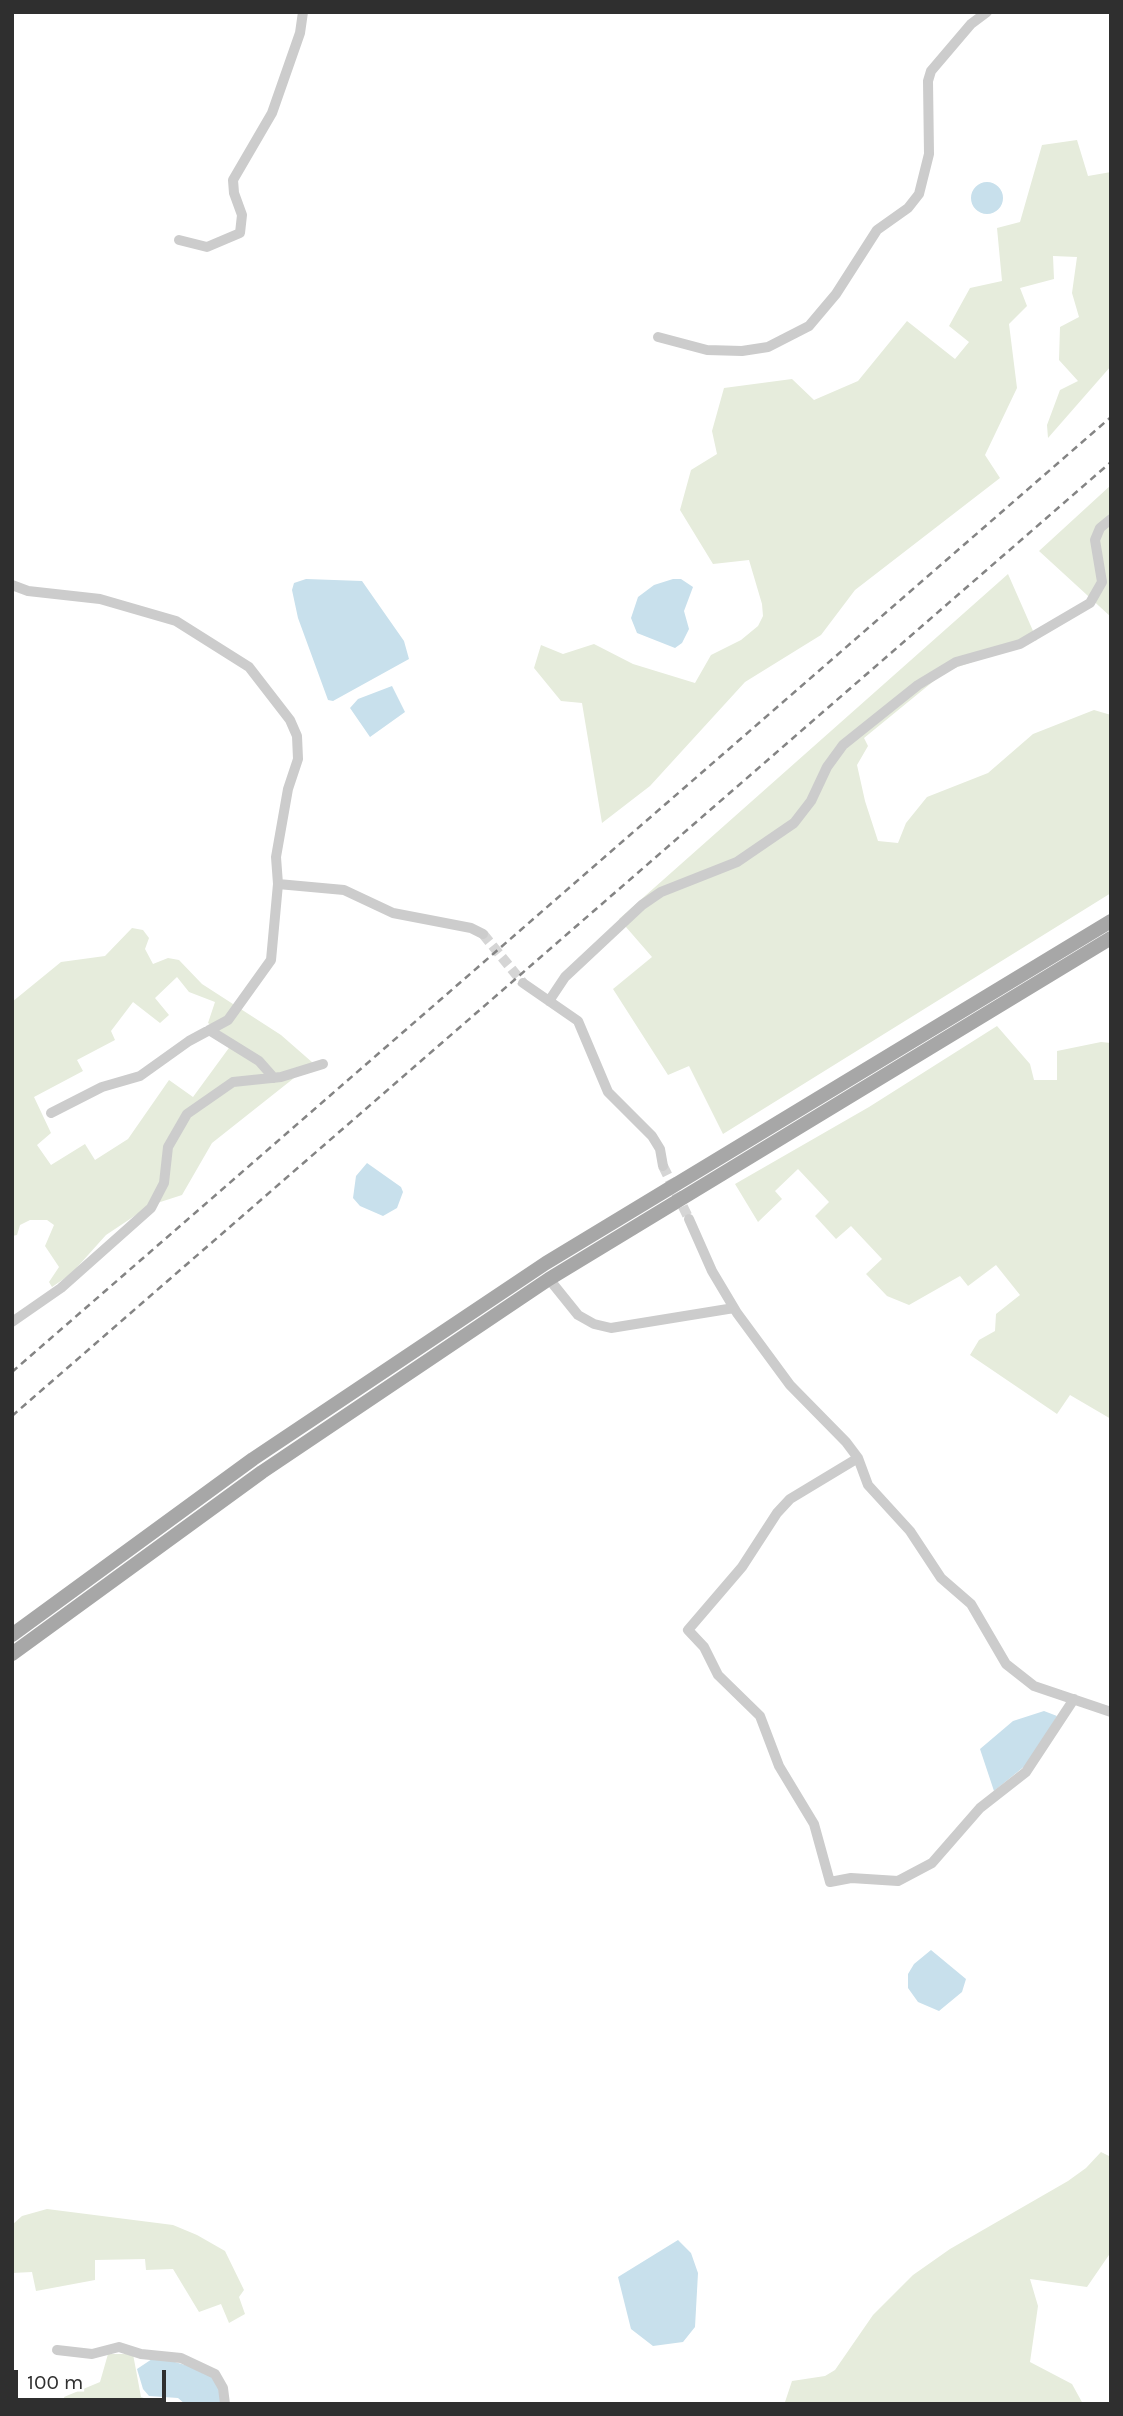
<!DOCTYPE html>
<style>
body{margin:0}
#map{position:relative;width:1123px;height:2416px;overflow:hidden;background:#fff;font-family:Karla,sans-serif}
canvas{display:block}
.frame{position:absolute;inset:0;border:14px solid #2f2f2f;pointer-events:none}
.scale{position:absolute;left:14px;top:2370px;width:152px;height:32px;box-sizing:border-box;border:4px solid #2f2f2f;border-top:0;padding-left:9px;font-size:21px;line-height:24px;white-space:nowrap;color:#2f2f2f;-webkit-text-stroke:5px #fff;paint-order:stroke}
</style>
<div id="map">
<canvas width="1123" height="2416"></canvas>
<div class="frame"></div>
<div class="scale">100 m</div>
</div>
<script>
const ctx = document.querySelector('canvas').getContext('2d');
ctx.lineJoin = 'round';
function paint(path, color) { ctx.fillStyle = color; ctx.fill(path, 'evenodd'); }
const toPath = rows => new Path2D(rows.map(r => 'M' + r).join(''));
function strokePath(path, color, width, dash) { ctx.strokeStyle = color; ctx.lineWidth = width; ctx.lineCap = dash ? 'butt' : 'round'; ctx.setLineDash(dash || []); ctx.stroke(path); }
const green = toPath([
 [1077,140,1088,176,1111,172,1111,366,1048,438,1047,425,1060,390,1078,381,1059,360,1060,327,1079,317,1072,293,1077,257,1053,256,1054,279,1020,288,1027,306,1009,324,1017,388,985,455,1000,478,855,590,821,635,745,682,650,786,602,823,582,703,561,701,534,668,541,645,563,654,594,644,633,664,695,683,711,655,741,640,758,626,763,616,762,604,749,560,713,564,680,510,691,470,717,454,712,431,724,388,792,379,814,400,858,381,907,321,955,359,969,342,949,326,970,288,1002,281,997,228,1020,222,1042,145],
 [1111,485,1111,617,1039,551],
 [1008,574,1037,640,946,671,864,738,868,746,857,765,865,801,878,841,898,843,906,823,927,797,988,773,1033,734,1094,710,1111,715,1111,893,723,1134,689,1066,668,1075,613,989,652,957,619,919],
 [132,928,143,930,149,938,145,949,153,964,168,958,179,960,202,984,281,1035,313,1063,212,1143,182,1195,151,1205,106,1235,71,1274,52,1287,49,1282,59,1267,45,1246,54,1225,47,1220,30,1220,20,1225,17,1235,12,1236,12,1002,61,962,105,956],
 [177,977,189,992,215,1002,208,1023,234,1041,193,1097,169,1080,128,1139,95,1160,85,1144,51,1165,37,1145,51,1133,34,1097,83,1071,77,1060,115,1040,111,1031,133,1002,160,1023,169,1015,155,998],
 [997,1026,1030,1064,1034,1080,1057,1080,1057,1051,1101,1042,1111,1043,1111,1419,1070,1395,1057,1414,970,1355,979,1340,995,1331,996,1314,1020,1295,996,1265,968,1286,960,1276,909,1305,887,1296,866,1274,882,1259,851,1226,836,1239,815,1216,829,1202,798,1169,775,1191,782,1199,758,1222,735,1184,869,1107],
 [1101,2152,1111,2157,1111,2252,1087,2287,1030,2279,1038,2306,1030,2362,1072,2384,1083,2404,785,2402,792,2381,825,2376,835,2370,873,2315,913,2275,950,2249,1068,2181,1086,2168],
 [47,2209,173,2225,197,2235,225,2251,244,2290,239,2297,245,2314,229,2323,221,2304,199,2312,173,2269,146,2270,145,2259,95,2260,95,2280,36,2291,32,2272,12,2273,12,2225,22,2216],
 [108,2354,133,2354,141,2397,161,2404,66,2404,64,2397,100,2382]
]);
const water = toPath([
 '971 198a16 16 0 1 1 32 0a16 16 0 1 1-32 0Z',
 [306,579,362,581,404,641,409,659,333,701,328,700,298,618,292,590,294,583],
 [673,579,681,579,693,587,684,611,689,629,682,643,675,648,637,633,631,618,638,597,654,585],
 [392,686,405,712,370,737,350,708,358,699],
 [367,1163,401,1187,403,1192,397,1208,383,1216,360,1206,353,1198,356,1176],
 [1044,1711,1057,1716,1031,1761,994,1791,980,1749,1013,1721],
 [931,1950,966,1979,962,1992,939,2011,918,2002,908,1988,908,1974,914,1964],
 [678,2240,691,2253,698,2273,695,2327,683,2342,653,2346,631,2329,618,2277],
 [152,2359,168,2360,209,2372,219,2385,222,2404,185,2404,178,2398,149,2396,143,2389,137,2369]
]);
const minorTunnel = toPath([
 [483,934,523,983],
 [663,1166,689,1219]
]);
const minor = toPath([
 [179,240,207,247,240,233,242,215,234,193,233,180,272,113,300,33,303,12],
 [658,337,707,350,742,351,768,347,809,326,836,294,877,230,908,208,919,194,929,154,928,81,931,71,971,24,987,12],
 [12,585,28,591,100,599,176,621,249,667,290,720,297,736,298,759,288,789,276,857,278,884,344,890,393,913,471,928,483,934],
 [523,983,578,1021,608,1092,652,1136,660,1149,663,1166],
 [549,1001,565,977,642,905,661,892,737,862,794,823,811,801,827,767,843,745,918,685,956,662,1020,644,1090,603,1102,582,1095,540,1100,528,1111,519],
 [209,1030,259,1061,274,1078],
 [51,1113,102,1087,140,1076,189,1041,228,1020,271,960,278,884],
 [689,1219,712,1271,737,1313,790,1385,846,1442,858,1458,868,1485,910,1531,941,1578,971,1604,1006,1664,1034,1686,1111,1712],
 [549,1279,578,1315,594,1324,611,1328,734,1308],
 [12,1322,61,1288,151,1208,164,1183,168,1147,187,1114,233,1082,281,1077,323,1064],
 [858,1458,790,1499,777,1513,742,1567,688,1630,704,1647,718,1675,760,1716,779,1766,814,1824,830,1882,851,1878,898,1881,932,1863,980,1808,1026,1772,1074,1699],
 [57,2350,92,2354,119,2347,141,2354,181,2358,215,2374,223,2388,225,2404]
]);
const major = toPath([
 [12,1635,253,1459,546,1263,1111,921],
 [12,1654,262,1472,549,1279,1111,938]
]);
const rail = toPath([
 [12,1372,1111,417],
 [12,1416,1111,462]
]);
paint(green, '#e6ecdc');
paint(water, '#c8e0ec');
strokePath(minorTunnel, '#d5d5d5', 10, [10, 5]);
strokePath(minor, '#ccc', 10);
strokePath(major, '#a7a7a7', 14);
strokePath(rail, '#848484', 2.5, [7, 5]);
</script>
